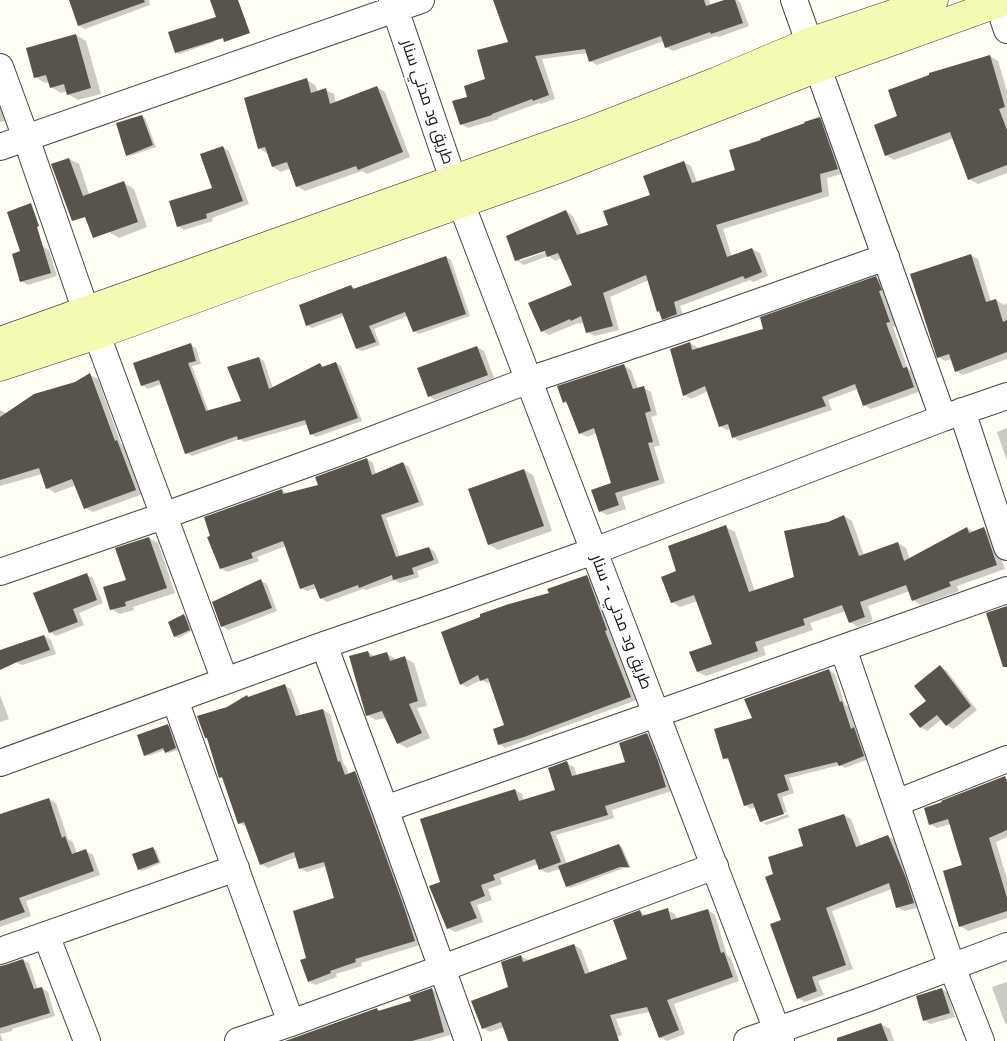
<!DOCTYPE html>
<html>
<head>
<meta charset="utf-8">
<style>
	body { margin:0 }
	canvas { display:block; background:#fefef4 }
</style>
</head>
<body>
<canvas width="1007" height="1041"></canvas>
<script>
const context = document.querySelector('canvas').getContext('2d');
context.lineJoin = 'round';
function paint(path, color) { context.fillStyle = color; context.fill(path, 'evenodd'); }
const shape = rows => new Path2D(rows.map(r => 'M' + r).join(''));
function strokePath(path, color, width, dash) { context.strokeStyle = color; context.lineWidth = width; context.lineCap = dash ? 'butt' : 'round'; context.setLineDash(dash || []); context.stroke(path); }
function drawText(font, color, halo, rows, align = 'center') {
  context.font = font + ' "Libre Baskerville",Cairo,serif'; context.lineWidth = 5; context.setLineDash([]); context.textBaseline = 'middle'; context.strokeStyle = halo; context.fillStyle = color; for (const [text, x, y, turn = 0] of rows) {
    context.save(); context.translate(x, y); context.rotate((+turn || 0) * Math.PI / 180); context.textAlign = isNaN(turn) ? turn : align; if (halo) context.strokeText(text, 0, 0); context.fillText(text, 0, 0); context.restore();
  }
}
const shadow = shape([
	[71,0,149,0,150,5,85,29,79,26],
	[494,0,709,0,711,6,727,0,737,0,740,2,749,26,719,37,716,36,673,51,666,47,664,41,597,65,590,61,587,53,542,59,555,99,541,104,539,103,498,118,499,119,468,128,461,124,469,98,486,80,510,43],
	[208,24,214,42,179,54,176,52],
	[76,35,86,41,101,94,78,100,68,94,67,91,61,93,51,87,50,82,45,83,35,77],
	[990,56,998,61,1007,91,1007,173,978,184,969,179,954,138,894,160,886,155,899,117],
	[307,80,315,85,318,92,325,90,334,94,336,103,377,87,385,92,410,157,367,174,362,171,305,191,297,186,291,168,281,172,273,167,268,154,259,148],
	[0,103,5,121,0,122],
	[142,117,145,118,156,147,130,156,127,155],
	[820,119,827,123,845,173,827,178,829,196,723,229,732,257,752,249,760,253,768,276,753,282,750,280,680,306,684,318,670,323,663,319,661,312,658,311,649,280,610,297,619,330,595,336,587,332,584,322,579,324,578,323,549,335,542,331,573,285,561,258,556,261,548,256,524,265,516,260,566,211,573,216,582,235,609,225,651,195,684,162,691,166,697,182,737,171],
	[550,248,551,250,520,261,520,258],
	[223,147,229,151,249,204,212,218,213,221,184,230,178,226,214,189],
	[69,159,79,164,93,206,68,205],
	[124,183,134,189,147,227,119,238,109,232],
	[42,246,49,250,57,276,28,285,21,281],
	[971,255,978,259,991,302,996,300,1004,305,1007,303,1007,359,963,375,956,371,952,359,945,361,938,357],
	[446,257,451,260,470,316,419,334,414,331,408,316,374,329,380,345,362,351,357,349,344,316,312,328,307,325,351,286,356,289],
	[876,278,883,282,896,326,893,327,908,369,914,372,921,391,871,409,864,405,858,389,828,400,832,410,739,441,733,437,730,429,727,430,720,426,708,391,691,399,684,395,690,343,697,347,698,349,765,330],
	[191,345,196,348,201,364,192,366,209,412,242,402,259,358,264,361,273,388,320,365,325,367,336,363,341,366,362,421,316,437,311,434,308,424,244,442,240,439,192,456,186,453,161,384,148,389,142,385],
	[477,347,484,351,494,378,435,400,429,396],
	[623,365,631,370,638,389,644,388,651,392,657,415,651,417,660,445,654,447,665,483,622,497,626,509,607,515,600,511,613,484,597,433,587,437,580,433,569,405,564,402],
	[90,375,98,379,121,444,125,446,143,494,93,512,85,508,76,485,55,493,47,488,42,474,0,486,0,410,7,414,75,384],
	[1007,428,1007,461,997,432],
	[367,459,373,463,376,474,403,463,409,467,424,505,386,518,400,557,429,548,435,552,439,563,417,571,419,577,400,583,395,580,366,590,363,589,327,602,321,598,317,588,307,591,301,588,286,546,257,557,259,561,227,572,221,568,282,490,288,494,319,486],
	[524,470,533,475,552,531,498,550,489,545,469,489],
	[844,516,852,521,864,555,898,543,906,548,910,560,967,528,974,532,984,529,992,534,1005,569,957,586,959,591,921,605,913,600,910,591,868,606,873,621,858,627,850,622,846,611,810,623,813,630,763,647,766,655,706,676,698,672,713,644,698,601,680,607,672,602,678,572,726,527,735,532,755,592,796,578,828,523],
	[149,538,158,543,175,593,133,607,134,610,120,614,111,609],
	[87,575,93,578,103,603,79,613,84,625,56,636,50,632],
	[587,577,593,580,613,634,611,634,637,700,505,748,499,744,505,726,491,682,487,683,481,680,467,687,461,684,551,594],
	[261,581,267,584,277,611,228,630,222,626],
	[184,616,187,617,192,631,178,638,175,636],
	[44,636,51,640,56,654,22,665,15,662],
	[368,652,376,657,387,654,396,659,405,658,414,663,427,706,417,708,430,738,407,748,398,743,386,718,376,720,367,715],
	[940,667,946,670,977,710,953,729,947,725,942,719,927,731,921,727,928,701],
	[829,670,835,674,845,705,848,706,856,730,860,732,869,759,845,768,840,765,789,778,794,793,782,797,787,812,763,820,763,823,788,814,789,817,767,825,761,822,756,807,751,809,745,805,731,762,724,758,753,719],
	[285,686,291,689,301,716,323,710,330,714,344,765,346,766,349,775,355,773,361,776,420,945,361,963,362,966,336,974,337,977,315,985,309,981,308,958,336,899,326,866,307,872,300,868,297,857,268,868,261,864,247,827,239,823,224,779,220,777,209,739,206,738,227,708,249,698],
	[0,695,9,719,0,722],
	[168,726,170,727,179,750,168,753,165,750,148,756,145,755],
	[647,734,654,738,672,791,612,810,614,818,556,835,567,864,619,845,622,847,631,868,624,868,570,888,567,886,560,869,547,873,540,869,538,864,500,878,502,884,488,889,492,900,477,905,483,922,455,932,448,928,442,882,515,790,522,794,524,801,557,791,567,763,574,767,577,776,626,762],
	[1005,777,1007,779,1007,837,996,842,1007,879,1007,918,968,931,960,926,964,866,951,824,937,828,930,824],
	[49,799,56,803,68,839,73,842,77,854,86,851,93,855,100,875,26,901,31,916,0,927,0,815],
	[844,815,851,819,861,846,888,836,895,840,921,907,904,911,897,907,892,889,832,911,853,969,818,981,824,995,805,1002,798,998,782,921,775,875,805,847],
	[153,848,156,850,161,863,142,871,139,869],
	[667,910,675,914,677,920,708,910,715,915,727,955,731,958,739,981,674,1004,685,1034,667,1041,660,1037,649,1012,616,1019,622,1035,607,1041,509,1041,504,1027,490,1032,483,1028,509,987,521,956,528,960,574,945,581,949,590,974,628,960,640,912,647,916],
	[23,960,29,963,38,990,42,988,48,992,55,1016,12,1029,12,1031,0,1034,3,1041,0,1041,0,967],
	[1007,982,1007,1024,1005,1023,992,987],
	[432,989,438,993,450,1035,430,1041,288,1041,377,1009,380,1011,412,1002],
	[942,989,948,993,955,1017,930,1024,924,1020],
	[881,1024,890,1029,894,1041,851,1041]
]);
const building = shape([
	[69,0,144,0,145,2,78,26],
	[210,0,238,0,250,33,224,42,223,38,175,53,168,32,216,17],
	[493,0,704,0,706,6,724,0,735,0,743,23,711,34,710,32,665,48,661,36,589,62,585,49,535,56,549,95,533,101,532,99,492,114,492,115,460,125,452,101,467,97,464,86,485,79,477,50,508,42],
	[76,34,91,88,67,95,64,84,50,88,46,75,34,78,26,48],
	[990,55,1005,107,999,109,1007,130,1007,165,968,180,950,132,885,156,874,125,897,116,888,90,929,75,929,73],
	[307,78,311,93,326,88,330,104,377,86,403,152,358,170,356,166,296,187,287,162,272,167,265,147,258,149,244,98],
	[142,115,153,145,126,156,116,123],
	[820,117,838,169,820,174,822,192,716,225,727,257,752,248,762,272,745,279,743,276,674,302,677,314,662,320,659,311,657,312,646,275,603,293,613,326,586,333,581,316,571,321,570,319,541,332,528,303,572,285,558,253,547,257,545,251,515,261,506,236,566,210,577,235,608,225,603,211,650,195,643,176,684,161,692,183,735,170,729,150,761,140,760,139,805,123,804,122],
	[223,146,243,201,206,214,207,218,177,227,169,201,212,188,200,154],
	[69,158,83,196,124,181,138,222,93,238,85,217,72,221,51,164],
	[31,203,39,226,37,227,51,273,20,282,12,254,20,251,7,212],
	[971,254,986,302,996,299,1003,322,1007,320,1007,352,955,372,949,354,937,358,910,274],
	[446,256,466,314,413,332,405,312,369,326,376,342,356,349,342,313,306,326,299,305,351,285,353,289],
	[876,276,882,290,879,291,890,322,886,323,903,368,907,367,914,387,863,406,855,384,822,397,826,406,732,438,728,424,719,427,705,386,683,396,670,349,690,342,692,350,763,329,760,317],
	[191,343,196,361,188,363,206,411,241,401,227,367,259,357,269,389,320,363,322,367,336,362,358,418,310,435,305,420,238,440,237,436,185,454,159,380,141,386,133,363],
	[477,346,488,375,428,397,417,368],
	[624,364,633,389,644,386,651,411,645,413,653,442,648,443,659,480,615,493,619,505,599,512,591,490,611,483,594,428,579,434,566,401,563,403,557,386],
	[90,373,115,441,117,440,136,490,84,509,72,479,46,489,39,468,0,480,0,417,34,394,75,382],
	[367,458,372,475,403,462,419,502,381,515,396,557,429,547,434,560,412,568,414,574,393,580,392,575,359,588,358,585,320,599,314,584,300,589,283,541,251,553,253,558,220,569,207,537,210,536,204,517,282,489,283,494,318,485,315,477],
	[524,469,544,526,488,545,468,489],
	[844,515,859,556,898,542,904,561,967,527,969,533,984,527,997,565,949,582,951,586,912,601,906,585,860,602,865,617,849,623,842,605,803,619,805,625,755,642,758,651,697,672,689,652,712,644,694,595,671,603,661,577,676,571,668,546,726,525,749,592,794,577,784,531,828,522],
	[149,537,167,588,125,602,126,606,110,610,103,587,126,580,115,548],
	[87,573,97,600,73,609,78,622,49,633,33,593],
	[587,575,607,630,605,631,631,697,524,737,498,745,493,729,504,725,488,678,480,681,478,675,460,685,441,632,480,617,480,614,509,604,549,593,547,589],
	[261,579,272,608,221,627,212,602],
	[1007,606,1007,667,1003,667,986,613],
	[184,614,190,630,174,637,168,622],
	[44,635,50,650,17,662,0,670,0,650],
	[368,651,370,657,387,652,390,661,405,656,418,701,409,704,422,733,397,744,382,711,366,716,349,656],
	[940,665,971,706,946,726,937,715,920,728,909,714,926,701,914,686],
	[829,669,840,702,842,701,851,729,854,727,864,756,839,766,837,762,784,775,789,790,777,794,784,814,760,822,753,803,744,806,728,758,723,759,714,729,752,718,744,699],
	[285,684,296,716,323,709,338,762,340,761,345,775,355,771,405,910,415,941,355,959,356,962,330,971,331,973,308,982,300,960,306,958,293,911,334,898,324,862,299,869,294,852,260,865,244,822,238,824,222,777,219,778,207,738,205,738,197,716,227,707,247,695,248,697],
	[168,724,176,748,165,753,163,748,144,756,137,735],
	[647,733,658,761,666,787,605,806,608,815,550,832,561,862,539,870,535,859,493,875,495,880,481,885,485,896,470,902,477,918,447,929,429,886,440,882,420,819,515,789,519,801,555,790,548,768,567,761,572,776,625,762,619,743],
	[1005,776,1007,782,1007,830,989,838,1007,898,1007,911,959,927,943,871,962,865,948,819,929,825,924,808,942,802,941,801],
	[49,798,62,838,65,836,72,854,86,849,94,871,19,898,25,912,0,921,0,814],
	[844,814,856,847,888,835,906,878,914,903,896,908,889,883,826,908,846,965,812,977,817,991,797,999,770,924,781,920,765,877,773,874,768,857,803,846,798,829],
	[619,844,629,867,620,867,566,887,558,866],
	[153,847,159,862,138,870,132,854],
	[668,908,671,920,708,909,721,953,724,952,733,977,667,1000,679,1030,659,1038,647,1007,610,1015,619,1041,508,1041,501,1022,482,1029,471,1001,508,987,501,962,521,955,523,962,574,944,585,974,627,959,613,920,640,910,642,916],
	[23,959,34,989,42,987,50,1013,0,1028,0,966,5,965],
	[432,988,444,1032,412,1041,285,1041,377,1008,378,1011,411,1001,409,996],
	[942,988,950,1013,923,1021,916,996],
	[881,1023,888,1041,837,1041,837,1038]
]);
const street = shape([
	[392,0,461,203,781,1041],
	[794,0,809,42],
	[997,0,1007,30],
	[0,67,26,138,86,311],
	[818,68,943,418],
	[0,147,421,0],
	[97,335,225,681],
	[962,411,1007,547],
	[0,572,163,516,340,452,529,380,699,323,886,257],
	[324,645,385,809,468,1041],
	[843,648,952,967,981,1041],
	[175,700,291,1023],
	[0,763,324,645,455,600,594,551,943,418,1007,396],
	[896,803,1007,759],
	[385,809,656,714,1007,590],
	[46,935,87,1041],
	[0,951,236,868],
	[238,1041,291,1023,443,968,715,866],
	[747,1041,866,999,1007,946]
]);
const secondary = shape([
	[0,341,589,131,717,81,809,42,934,0],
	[0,367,97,335,285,266,379,233,561,168,818,68,1007,0]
]);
const streetNames = [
	["طريق ود مدني سنار",427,102,71],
	["طريق ود مدني - سنار",621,622,69]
];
paint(shadow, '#0003');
paint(building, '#58534d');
strokePath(street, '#434343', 28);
strokePath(secondary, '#323232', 29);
strokePath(street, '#fff', 26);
strokePath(secondary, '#f5fab3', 28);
drawText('16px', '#101010', '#fff', streetNames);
</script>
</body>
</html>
